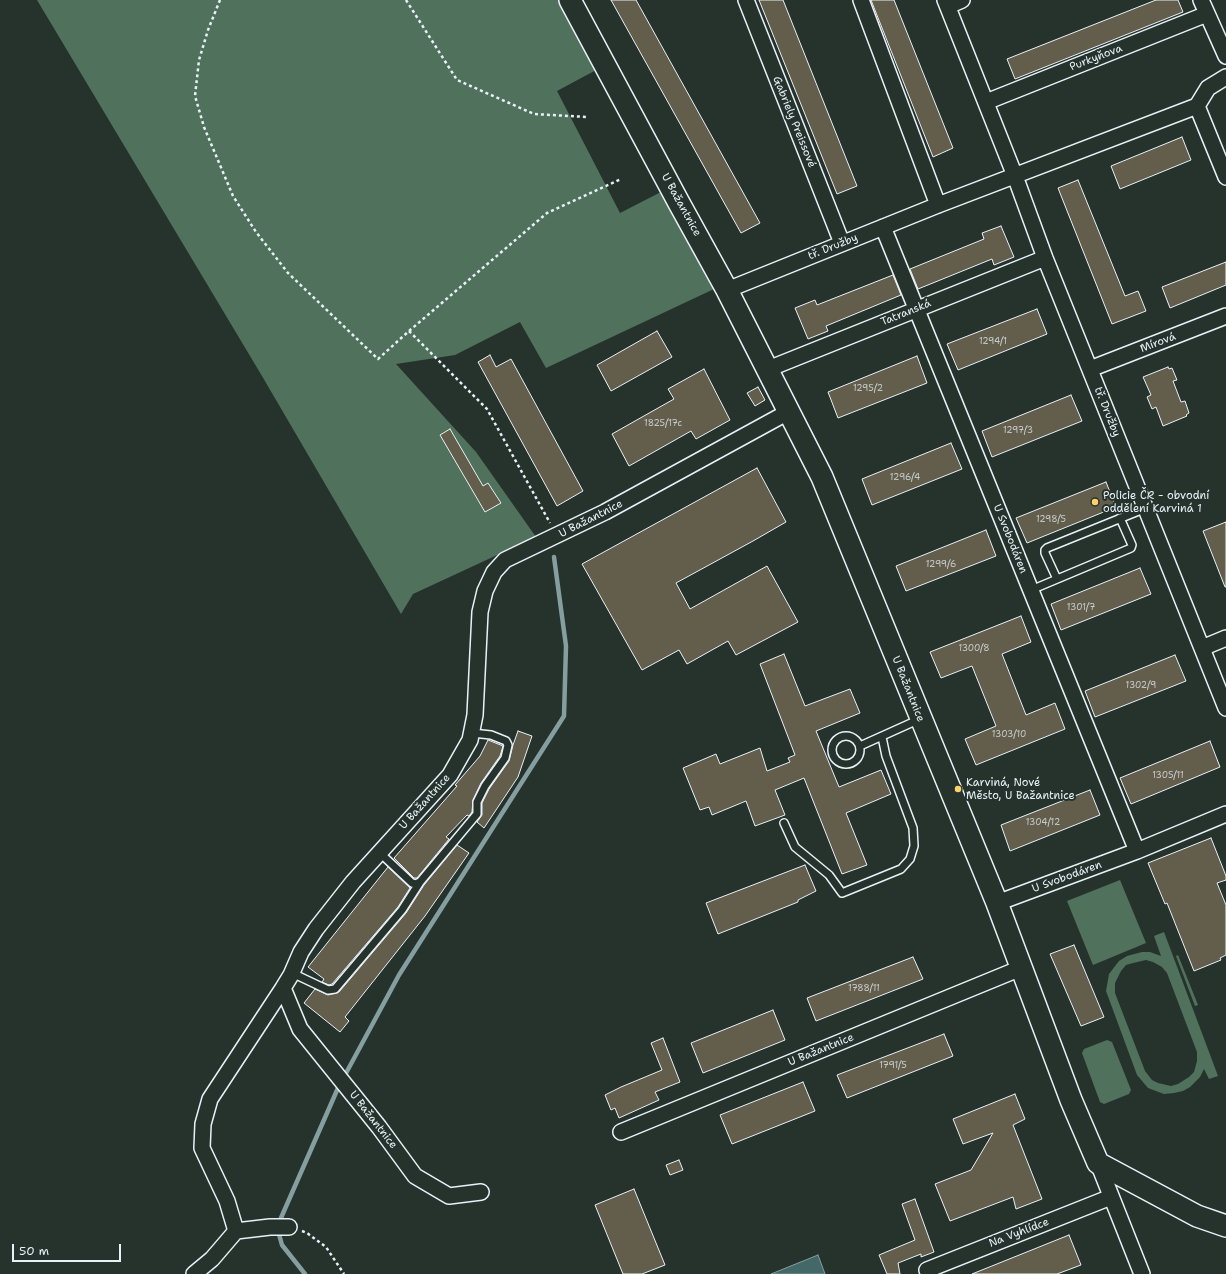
<!DOCTYPE html>
<html>
<head>
<meta charset="utf-8">
<style>
	body { margin:0 }
	#map { position:relative; width:1226px; height:1274px; overflow:hidden; background:#26332d; font-family:"Shantell Sans",sans-serif }
	canvas { display:block }
	.scale { position:absolute; left:12px; top:1244px; width:109px; height:18px; box-sizing:border-box; border:2px solid #e8f1f8; border-top:0; padding-left:5px; font-size:12px; line-height:14px; white-space:nowrap; color:#e8f1f8; -webkit-text-stroke:3px #26332d; paint-order:stroke }
</style>
</head>
<body>
<div id="map">
<canvas width="1226" height="1274"></canvas>
<div class="scale">50 m</div>
</div>
<script>
const context = document.querySelector('canvas').getContext('2d');
context.lineJoin = 'round';
function paint(path, color) { context.fillStyle = color; context.fill(path, 'evenodd'); }
const shape = rows => new Path2D(rows.map(r => 'M' + r).join(''));
function strokePath(path, color, width, dash) { context.strokeStyle = color; context.lineWidth = width; context.lineCap = dash ? 'butt' : 'round'; context.setLineDash(dash || []); context.stroke(path); }
function drawText(font, color, halo, rows, align = 'center') {
  context.font = font + ' "Shantell Sans",sans-serif'; context.lineWidth = 4; context.setLineDash([]); context.textBaseline = 'middle'; context.strokeStyle = halo; context.fillStyle = color; for (const [text, x, y, turn = 0] of rows) {
    context.save(); context.translate(x, y); context.rotate((+turn || 0) * Math.PI / 180); context.textAlign = isNaN(turn) ? turn : align; if (halo) context.strokeText(text, 0, 0); context.fillText(text, 0, 0); context.restore();
  }
}
const green = shape([
	[37,0,559,0,598,69,557,91,620,213,661,192,714,289,546,368,520,322,455,355,396,364,476,452,536,537,413,594,401,614,262,376],
	[1120,880,1146,943,1093,965,1067,901],
	[1164,932,1218,1076,1209,1079,1204,1069,1200,1077,1190,1087,1183,1091,1174,1093,1164,1094,1148,1088,1137,1075,1106,991,1109,974,1119,961,1127,956,1142,952,1150,952,1161,956,1154,936],
	[1146,960,1153,962,1162,967,1167,973,1197,1052,1197,1061,1194,1072,1189,1077,1178,1084,1171,1086,1158,1083,1152,1080,1145,1071,1115,993,1115,983,1121,971,1126,965,1133,963],
	[1178,955,1198,1005,1195,1006,1176,956],
	[1107,1040,1112,1042,1131,1090,1129,1094,1104,1104,1100,1102,1082,1053,1084,1049]
]);
const water = shape([
	[818,1255,825,1274,771,1274,818,1255]
]);
const stream = shape([
	[305,1274,282,1245,277,1227,338,1088,399,975,564,716,566,646,554,557]
]);
const building = shape([
	[611,0,636,0,760,223,741,233,611,0],
	[759,0,783,0,857,186,837,194,759,0],
	[871,0,894,0,953,148,933,157,871,0],
	[1156,0,1178,0,1183,12,1015,79,1007,59,1156,0],
	[1182,137,1191,160,1120,189,1111,166,1182,137],
	[1078,180,1125,296,1138,291,1146,311,1112,324,1058,188,1078,180],
	[1001,226,1014,257,994,265,992,259,918,289,910,269,984,239,982,233,1001,226],
	[1226,262,1226,285,1170,308,1162,287,1226,262],
	[893,275,901,295,826,326,828,331,808,339,795,308,815,300,817,305,893,275],
	[1037,309,1047,334,958,370,947,344,1037,309],
	[657,331,672,357,611,391,597,365,657,331],
	[490,355,496,367,511,359,583,491,557,506,478,362,490,355],
	[917,356,927,383,838,418,828,392,917,356],
	[1168,367,1169,369,1172,368,1177,380,1173,381,1181,402,1185,401,1189,413,1186,415,1187,416,1163,426,1156,407,1152,409,1147,397,1151,395,1143,377,1168,367],
	[704,369,730,420,696,439,691,431,629,466,612,434,674,399,668,389,704,369],
	[758,387,765,400,755,406,747,393,758,387],
	[1071,395,1082,421,992,457,982,431,1071,395],
	[450,429,483,486,488,483,501,503,485,512,440,435,450,429],
	[951,443,962,469,872,505,862,479,951,443],
	[757,468,786,522,753,541,676,583,690,609,767,566,798,622,736,655,728,641,687,664,679,650,642,670,582,564,757,468],
	[1106,482,1116,507,1027,543,1016,518,1106,482],
	[1226,522,1226,587,1225,587,1203,531,1226,522],
	[986,530,996,556,906,591,896,566,986,530],
	[1140,568,1151,594,1061,630,1051,604,1140,568],
	[1021,616,1031,642,1002,654,1026,715,1055,703,1065,729,976,765,965,739,996,726,972,666,941,678,930,652,1021,616],
	[784,654,805,706,850,689,860,713,816,731,839,787,881,770,891,794,846,813,867,865,842,874,804,778,775,790,785,815,755,826,746,801,712,815,709,807,700,810,683,768,716,754,720,764,760,748,767,771,790,762,788,758,795,755,760,664,784,654],
	[1175,655,1186,681,1095,717,1085,691,1175,655],
	[518,731,532,736,518,777,484,828,477,822,482,815,482,803,489,789,509,761,513,745,518,731],
	[488,740,503,746,500,756,481,783,473,800,472,812,469,816,467,815,446,837,449,839,417,878,414,878,394,858,457,786,455,785,480,756,488,740],
	[1210,741,1220,767,1131,804,1120,778,1210,741],
	[1090,790,1100,815,1010,851,1001,825,1090,790],
	[1211,838,1226,876,1226,880,1217,883,1226,905,1226,955,1220,958,1221,960,1194,971,1167,903,1165,904,1148,863,1211,838],
	[457,845,469,853,425,916,345,1017,349,1021,340,1032,304,1003,315,989,328,995,339,992,406,913,424,885,457,845],
	[805,865,816,891,798,900,798,902,718,934,706,903,805,865],
	[388,867,410,888,398,907,332,984,329,985,322,982,324,979,308,967,388,867],
	[1074,945,1104,1017,1081,1026,1050,954,1074,945],
	[913,957,923,979,816,1021,807,998,913,957],
	[773,1010,785,1040,703,1073,691,1043,773,1010],
	[944,1034,953,1056,847,1098,837,1075,944,1034],
	[663,1038,680,1082,655,1092,659,1100,619,1118,615,1108,611,1110,605,1095,621,1087,662,1070,651,1043,663,1038],
	[803,1082,815,1111,732,1144,720,1115,803,1082],
	[1015,1094,1025,1119,1013,1125,1042,1199,1016,1209,1013,1197,950,1221,935,1184,971,1170,993,1133,963,1144,953,1119,1015,1094],
	[679,1160,683,1170,670,1175,666,1165,679,1160],
	[634,1189,665,1265,642,1274,623,1274,595,1205,634,1189],
	[915,1199,934,1252,921,1257,921,1254,898,1263,900,1274,887,1274,879,1255,915,1240,902,1204,915,1199],
	[1069,1235,1081,1265,1057,1274,972,1274,1069,1235]
]);
const path = shape([
	[220,0,208,30,199,60,195,96,204,127,233,196,256,232,288,273,378,359,409,331,547,213,621,179],
	[406,0,457,80,534,114,588,117],
	[409,331,487,409,550,523],
	[302,1231,307,1233,326,1247,344,1274]
]);
const lane = shape([
	[1057,579,1045,553,1045,550,1047,548,1146,508],
	[1031,590,1131,548,1132,545,1120,518],
	'832 750a14 14 0 1 1 28 0a14 14 0 1 1-28 0Z',
	[860,746,920,719],
	[784,823,795,847,829,875,842,893,901,869,910,859,914,846,913,828,886,756,882,737],
	[380,853,412,883,416,884,420,882],
	[292,973,328,990,335,989,402,910,420,882,477,814,477,802,485,786,505,758,508,745,506,741,491,735,472,733]
]);
const street = shape([
	[746,0,842,243],
	[861,0,938,205],
	[945,0,1015,176,1045,258,1226,708],
	[1201,0,1226,56],
	[948,6,962,0],
	[986,102,1207,14],
	[1197,106,1226,177],
	[1197,106,1208,88,1226,77],
	[883,227,1137,851],
	[727,290,938,205,1197,106],
	[768,369,1045,258],
	[1090,369,1226,316],
	[1202,648,1226,638],
	[997,903,1137,851,1226,814],
	[621,1132,1021,968],
	[1098,1163,1142,1274],
	[481,1192,449,1196,415,1176,379,1127,300,1029,283,988,291,975,301,952,316,929,353,882,450,775,470,740,475,715,480,612,485,591,494,572,505,560,605,512,790,411],
	[236,1231,270,1227,289,1227],
	[927,1270,1111,1197],
	[194,1274,212,1259,236,1231,227,1201,202,1148,203,1124,210,1099,283,988]
]);
const secondary = shape([
	[570,0,679,203,727,290,822,477,997,903,1071,1100,1098,1163,1197,1216,1226,1226]
]);
const markers = [
	[1095,502,4,"#ffd166"],
	[958,789,4,"#ffd166"]
];
const numberNames = [
	["1294/1",993,342],
	["1295/2",868,389],
	["1825/17c",663,424],
	["1297/3",1018,431],
	["1296/4",905,478],
	["1298/5",1051,520],
	["1299/6",941,565],
	["1301/7",1081,608],
	["1300/8",974,649],
	["1302/9",1141,686],
	["1303/10",1009,735],
	["1305/11",1168,776],
	["1304/12",1043,823],
	["1788/11",864,989],
	["1791/5",893,1066]
];
const streetNames = [
	["Purkyňova",1096,58,-21],
	["Gabriely Preissové",794,122,68],
	["U Bažantnice",681,205,61],
	["tř. Družby",833,247,-22],
	["Tatranská",906,313,-22],
	["Mírová",1158,343,-21],
	["tř. Družby",1107,412,68],
	["U Bažantnice",591,519,-27],
	["U Svobodáren",1010,539,68],
	["U Bažantnice",908,689,68],
	["U Bažantnice",425,802,-48],
	["U Svobodáren",1067,877,-20],
	["U Bažantnice",821,1050,-22],
	["U Bažantnice",373,1120,52],
	["Na Vyhlídce",1019,1233,-21]
];
const poiNames = [
	["Policie ČR - obvodní",1103,496],
	["oddělení Karviná 1",1103,509],
	["Karviná, Nové",966,783],
	["Město, U Bažantnice",966,796]
];
paint(green, '#50725c');
paint(water, '#436867');
strokePath(water, '#859fa1', 1);
strokePath(stream, '#859fa1', 4.5);
paint(building, '#635e4c');
strokePath(building, '#e8f1f8', 1);
strokePath(lane, '#e8f1f8', 10);
strokePath(street, '#e8f1f8', 18);
strokePath(secondary, '#e8f1f8', 24);
strokePath(path, '#e8f1f8', 2.5, [3, 3]);
strokePath(lane, '#26332d', 7);
strokePath(street, '#26332d', 15);
strokePath(secondary, '#26332d', 21);
for (const [x, y, r, color] of markers) { const dot = new Path2D(); dot.arc(x, y, r, 0, 2 * Math.PI); context.fillStyle = color; context.fill(dot); strokePath(dot, '#26332d', 1.5); }
drawText('9px', '#c7cccd', null, numberNames);
drawText('11px', '#e8f1f8', '#26332d', streetNames);
drawText('11px', '#e8f1f8', '#26332d', poiNames, 'left');
</script>
</body>
</html>
